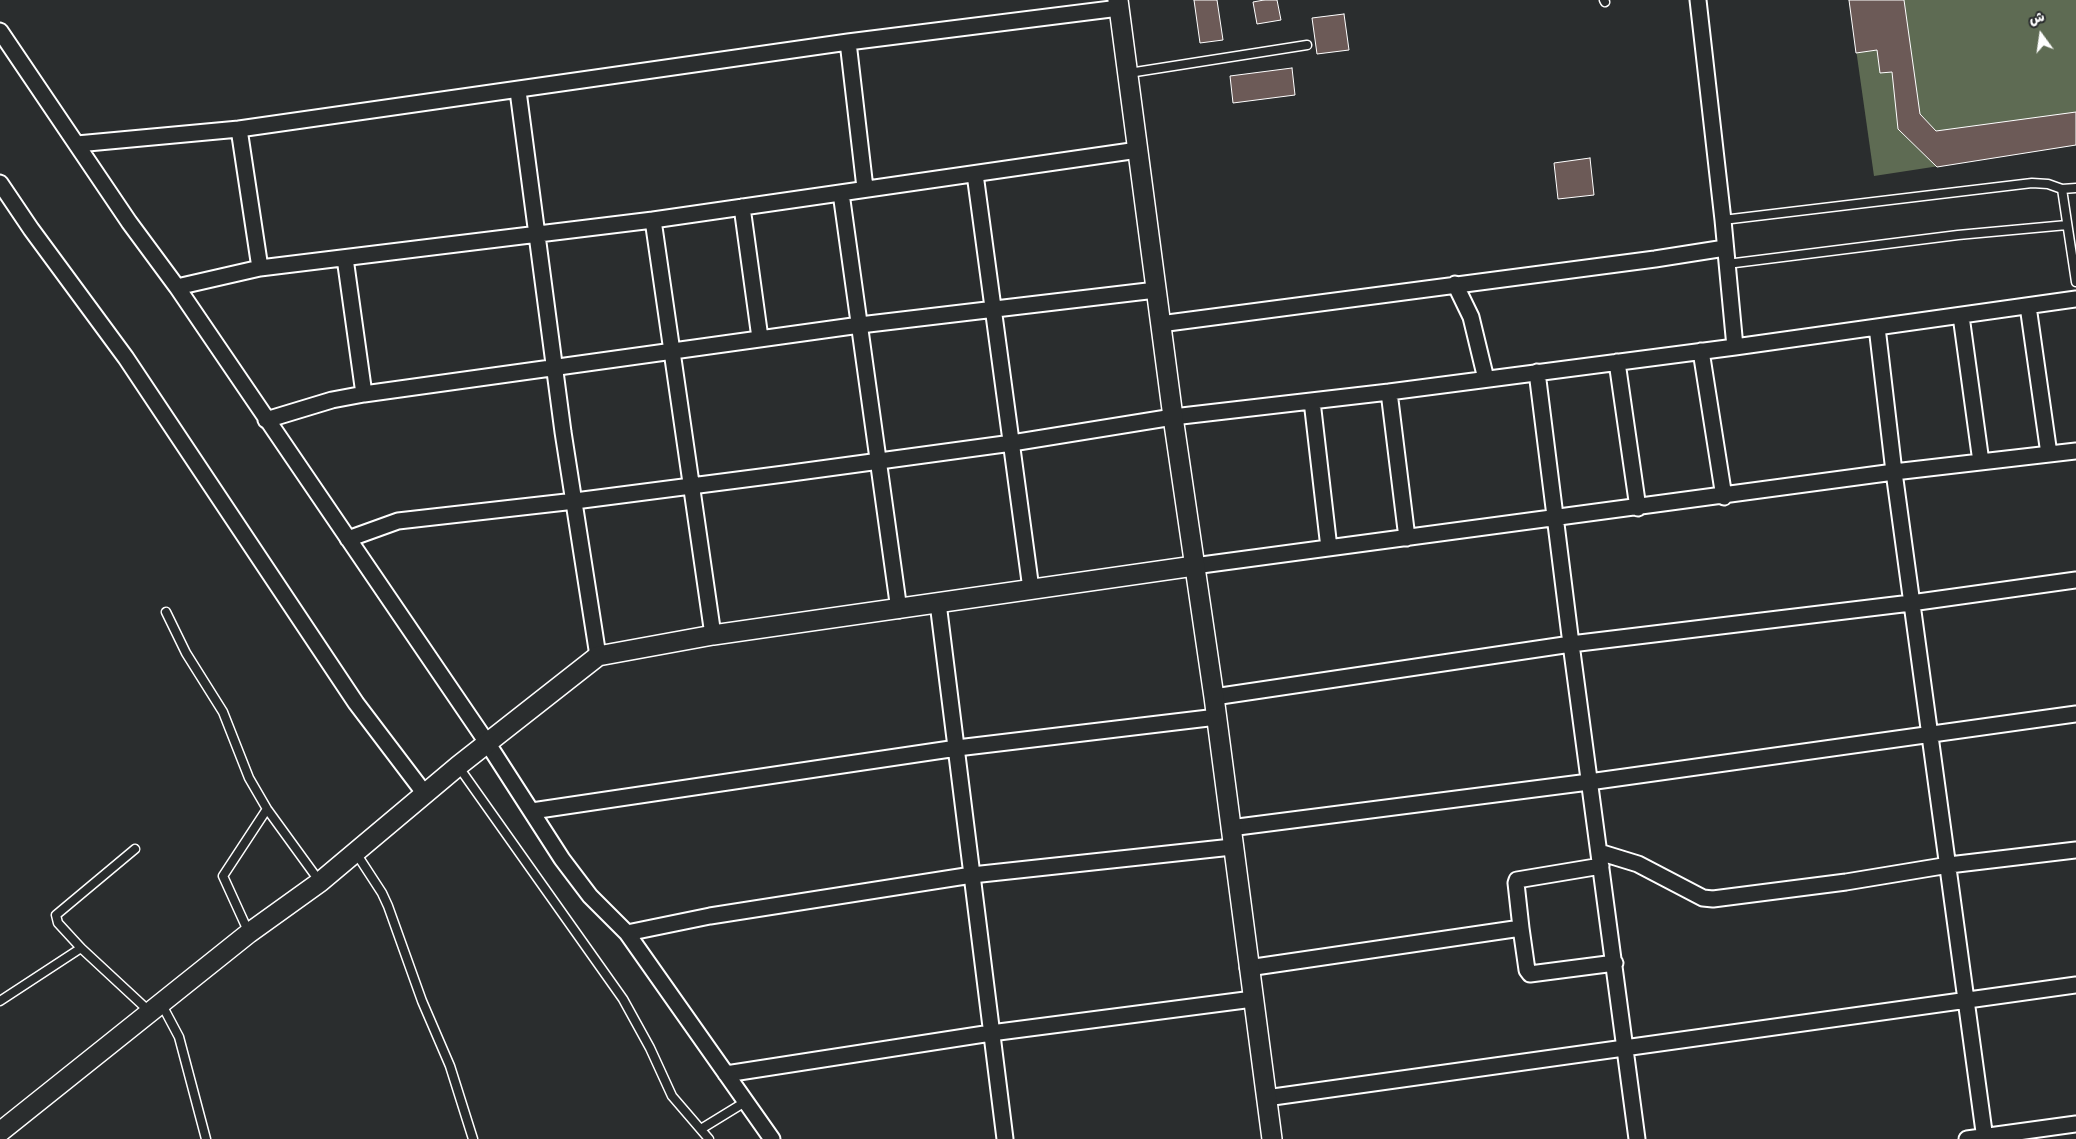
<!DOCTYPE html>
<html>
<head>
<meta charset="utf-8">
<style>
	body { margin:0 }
	#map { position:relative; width:2076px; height:1139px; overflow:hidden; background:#2a2d2e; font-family:"Gochi Hand","Playpen Sans Arabic",sans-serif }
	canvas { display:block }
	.north { position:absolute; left:2016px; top:10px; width:50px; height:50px; -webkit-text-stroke:4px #2a2d2e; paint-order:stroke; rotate:346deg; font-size:14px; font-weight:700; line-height:20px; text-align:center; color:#fff }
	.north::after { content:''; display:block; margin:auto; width:18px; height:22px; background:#fff; clip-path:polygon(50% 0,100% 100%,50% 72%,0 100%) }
</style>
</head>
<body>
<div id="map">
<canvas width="2076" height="1139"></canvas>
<div class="north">ش</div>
</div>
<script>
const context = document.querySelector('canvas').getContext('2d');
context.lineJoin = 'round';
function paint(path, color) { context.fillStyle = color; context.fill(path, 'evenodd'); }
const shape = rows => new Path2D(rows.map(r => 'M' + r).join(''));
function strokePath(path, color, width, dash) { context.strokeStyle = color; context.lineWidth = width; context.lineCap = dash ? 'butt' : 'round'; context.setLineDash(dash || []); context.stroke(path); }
const green = shape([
	[1849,0,2076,0,2076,145,1874,176]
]);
const building = shape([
	[1194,0,1217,0,1223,40,1200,43,1194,0],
	[1264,0,1277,0,1281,20,1257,24,1253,2,1264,0],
	[1849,0,1904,0,1920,114,1936,131,2076,112,2076,145,1937,167,1898,129,1892,72,1880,73,1877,50,1856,53,1849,0],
	[1344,14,1349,50,1317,54,1312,18,1344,14],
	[1292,68,1295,95,1233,103,1230,76,1292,68],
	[1590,158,1594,195,1558,199,1554,163,1590,158]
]);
const service = shape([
	[1604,0,1605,2],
	[1129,73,1307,45],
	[2062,189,2076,282],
	[1723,220,2032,183,2048,184,2062,189,2076,188],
	[1727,264,1958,235,2067,225],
	[166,612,186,653,223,712,249,778,267,809,320,882],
	[458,766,623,999,650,1048,672,1096,709,1139],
	[135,849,56,915,58,923,81,948,150,1012],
	[356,853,382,893,388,906,422,1001,450,1066,473,1139],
	[249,933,223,876,267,809],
	[0,1001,81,948],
	[162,1005,179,1037,206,1139],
	[701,1129,745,1102]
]);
const minor = shape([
	[1698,0,1723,220,1735,347],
	[0,31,129,222,177,287,488,744,562,859,590,896,627,933,772,1139],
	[848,42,865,188],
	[518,91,563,432,598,656],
	[239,129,260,268],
	[77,144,239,129,848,42,1119,8],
	[975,174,1031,589],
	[0,183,31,229,126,358,356,703,425,794],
	[841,193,899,610],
	[742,207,760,338],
	[653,220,713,635],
	[345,258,364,394],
	[1455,284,1471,317,1486,379],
	[177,287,260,268,653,220,1138,150],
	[2028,306,2049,454],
	[1961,316,1981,462],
	[1160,324,1655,259,1725,248],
	[1877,327,1894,472,1985,1139],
	[1701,351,1724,497],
	[1617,362,1638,508],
	[1537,372,1571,644,1637,1139],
	[1389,392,1407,538],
	[1312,401,1329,548],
	[266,420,332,400,364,394,860,325,1156,290],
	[348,539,398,521,575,501,784,474,1012,443,1173,417,1389,392,1735,347,2076,299],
	[1194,566,1894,472,2076,451],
	[938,603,1005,1139],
	[1214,697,1571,644,1911,603,2076,580],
	[532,811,957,748,1217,717],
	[1230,828,1589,782,2076,714],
	[1599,852,1638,864,1703,898,1713,899,1846,882,1949,865,2076,850],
	[1601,866,1517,880,1516,883,1521,928,1527,970,1530,974,1615,963],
	[627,933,710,916,972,875,1232,847],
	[1248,968,1521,928],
	[726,1074,991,1033,1253,999],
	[1266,1098,2076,985],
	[1967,1139,2076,1124]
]);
const tertiary = shape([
	[1118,0,1173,417,1214,697,1272,1139],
	[0,1132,249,933,320,882,458,766,598,656,713,635,1194,566]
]);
paint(green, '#5e6b53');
paint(building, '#6c5a57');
strokePath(building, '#fff', 1);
strokePath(service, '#fff', 11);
strokePath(minor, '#fff', 19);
strokePath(tertiary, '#fff', 22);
strokePath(service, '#2a2d2e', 8);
strokePath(minor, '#2a2d2e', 15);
strokePath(tertiary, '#2a2d2e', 19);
</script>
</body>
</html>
